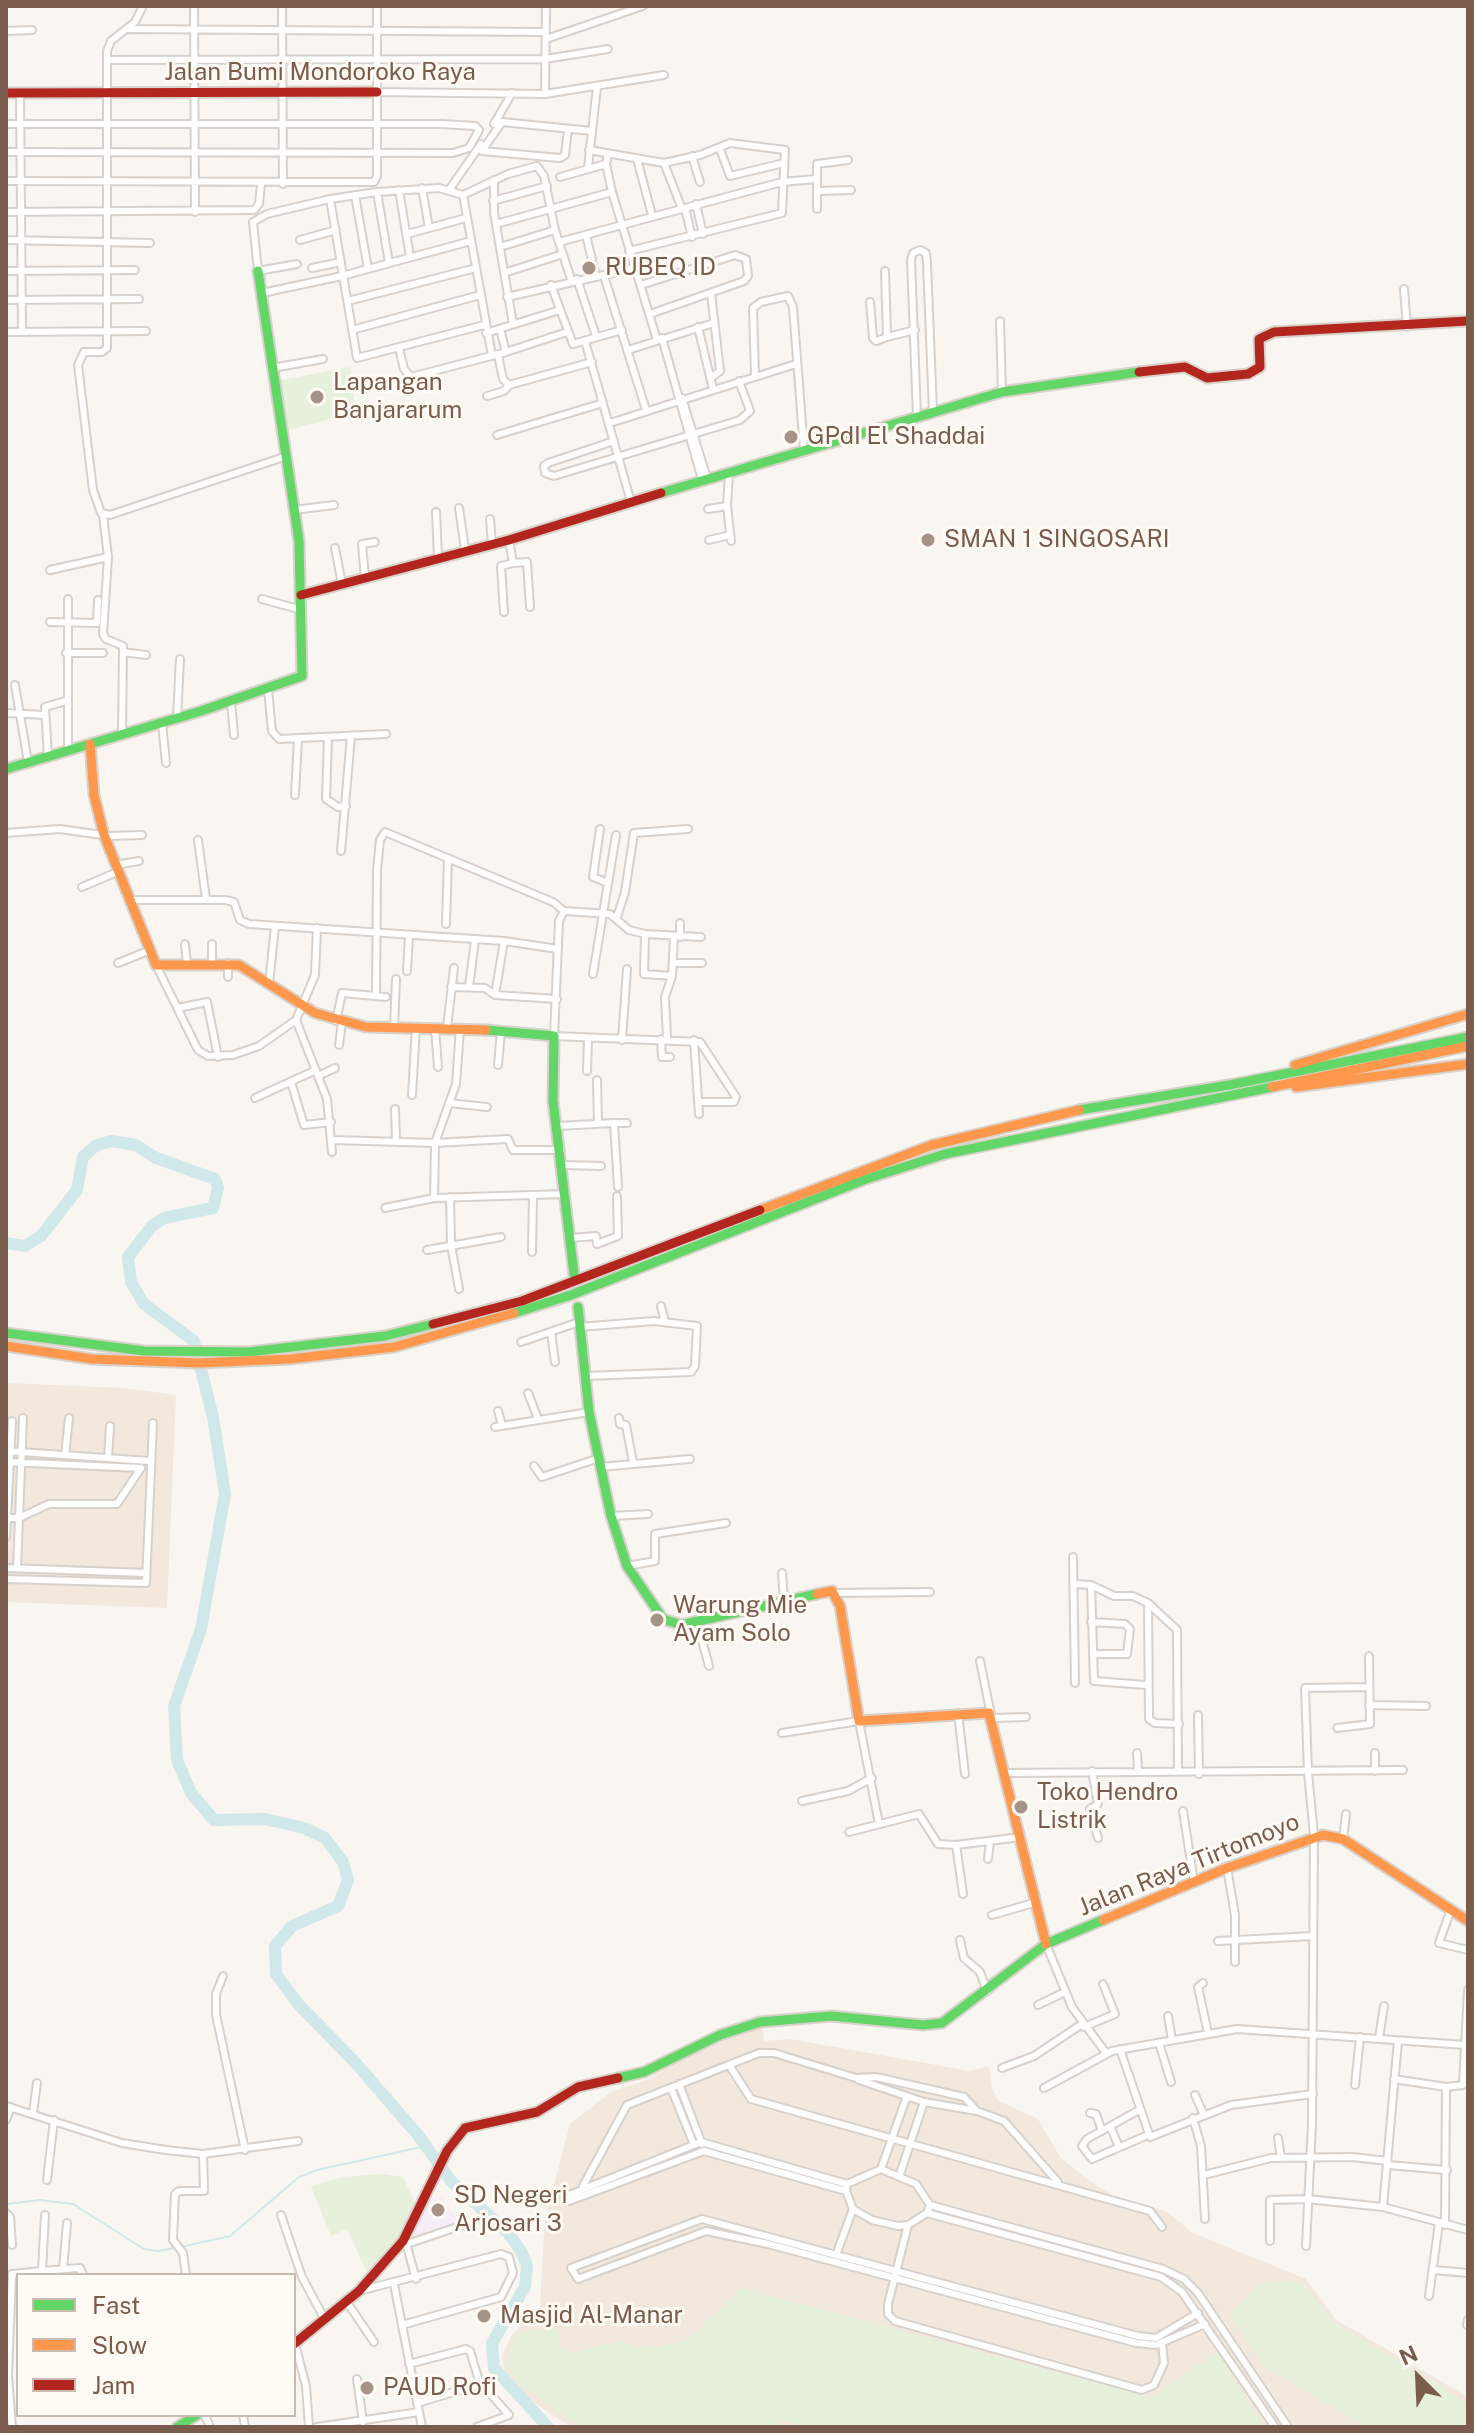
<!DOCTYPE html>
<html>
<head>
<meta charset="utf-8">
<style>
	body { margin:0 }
	#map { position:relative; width:1474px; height:2433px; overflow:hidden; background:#f9f5f0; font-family:"Public Sans",sans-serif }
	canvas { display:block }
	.frame { position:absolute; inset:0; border:8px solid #7a5c4d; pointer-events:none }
	.legend { position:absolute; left:16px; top:2273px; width:280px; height:144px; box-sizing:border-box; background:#fffaf3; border:2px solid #cabbb1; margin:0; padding:10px 14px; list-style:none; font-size:24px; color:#7a5c4d }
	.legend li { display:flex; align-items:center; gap:16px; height:40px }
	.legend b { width:40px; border:2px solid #cabbb1 }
	.north { position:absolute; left:1378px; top:2337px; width:80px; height:80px; -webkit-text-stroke:6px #fffaf3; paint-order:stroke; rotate:336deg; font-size:22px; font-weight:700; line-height:32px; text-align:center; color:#7a5c4d }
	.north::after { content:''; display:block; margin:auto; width:28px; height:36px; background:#7a5c4d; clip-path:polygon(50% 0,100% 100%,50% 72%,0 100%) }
</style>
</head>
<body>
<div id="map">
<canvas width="1474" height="2433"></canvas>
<div class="frame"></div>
<ul class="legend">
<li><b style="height:10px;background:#63d668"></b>Fast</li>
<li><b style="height:10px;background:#ff974d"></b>Slow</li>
<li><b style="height:10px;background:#b3261e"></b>Jam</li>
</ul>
<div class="north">N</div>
</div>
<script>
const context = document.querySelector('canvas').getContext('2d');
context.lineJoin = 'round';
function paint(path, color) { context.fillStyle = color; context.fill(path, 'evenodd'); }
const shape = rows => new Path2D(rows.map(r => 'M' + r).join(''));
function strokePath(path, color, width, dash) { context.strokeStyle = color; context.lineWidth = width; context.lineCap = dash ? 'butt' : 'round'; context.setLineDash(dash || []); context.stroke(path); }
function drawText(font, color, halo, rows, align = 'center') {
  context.font = font + ' "Public Sans",sans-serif'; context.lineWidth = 6; context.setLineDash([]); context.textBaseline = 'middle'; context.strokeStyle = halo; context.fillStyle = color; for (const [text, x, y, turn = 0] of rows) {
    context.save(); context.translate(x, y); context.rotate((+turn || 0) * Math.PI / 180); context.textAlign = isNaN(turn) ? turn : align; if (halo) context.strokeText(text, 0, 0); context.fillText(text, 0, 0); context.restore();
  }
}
const residential = shape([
	[6,1383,124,1388,176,1395,167,1608,6,1602],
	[762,2026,764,2041,790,2039,970,2071,989,2066,992,2089,999,2101,1038,2119,1060,2157,1088,2180,1115,2197,1166,2211,1193,2233,1306,2279,1335,2319,1468,2397,1468,2427,571,2427,536,2404,505,2376,502,2356,511,2336,540,2306,545,2219,570,2124,611,2092,649,2079,684,2057]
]);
const education = shape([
	[431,2197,441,2197,460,2222,416,2237,414,2231]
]);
const green = shape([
	[350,367,356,412,285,431,277,381],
	[383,2174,403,2177,416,2205,402,2234,368,2274,347,2229,331,2236,311,2186,342,2177],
	[1302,2281,1333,2322,1468,2404,1468,2427,1366,2427,1266,2368,1230,2314,1261,2283],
	[741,2288,1151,2397,1217,2352,1263,2425,809,2427,781,2419,780,2427,580,2427,517,2382,506,2363,515,2333,558,2327,559,2347,570,2353,620,2341,638,2347,660,2347,687,2340]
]);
const stream = shape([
	[6,2204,40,2200,73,2204,144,2249,158,2251,175,2248],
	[181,2247,230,2236,299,2177,317,2170,426,2146],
	[538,2427,543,2423]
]);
const river = shape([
	[6,1243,25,1246,41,1236,77,1190,83,1157,95,1146,111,1141,136,1145,156,1158,215,1179,218,1188,213,1208,164,1218,152,1226,128,1257,131,1282,144,1304,194,1341,213,1417,225,1494,201,1629,174,1706,177,1760,191,1793,214,1820,265,1819,304,1828,325,1838,343,1862,348,1880,338,1906,292,1926,275,1946,276,1974,299,2005,353,2060,418,2135,451,2181,508,2233,521,2251,527,2265,525,2287,492,2343,494,2368,548,2427]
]);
const street = shape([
	[143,6,135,22,111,41,107,51,107,348,102,352,84,352,78,365,93,490,101,513,110,515,287,456],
	[194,6,195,212],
	[282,6,283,184],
	[128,29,545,32],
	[6,31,32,30],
	[546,39,643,6],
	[107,60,545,59,608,49],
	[377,92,545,94,664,75],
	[20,93,22,332],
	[545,94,546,6],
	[6,124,442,124,475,126,479,130,469,148,453,153,6,152],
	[494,124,512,93],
	[568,129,565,155,560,158,482,151,502,122,592,131],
	[720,149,730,176,784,163],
	[589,150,664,163,700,155,730,143,785,150,782,213,629,251],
	[608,154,606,164,612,192,657,340],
	[692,156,700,182],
	[637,159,652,215],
	[664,163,682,209],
	[588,167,597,87],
	[560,177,606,164],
	[494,180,494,213,513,324],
	[6,181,374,182,377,176,377,6],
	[422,188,429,228],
	[399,190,410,257],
	[449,190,481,144],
	[817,191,851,190],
	[377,192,389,263],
	[355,195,368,269],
	[463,195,492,356],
	[330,199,357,358,484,325],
	[493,201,547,186],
	[696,204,703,234],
	[685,208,692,237],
	[817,209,817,164,848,160],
	[6,212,254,210,259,204,261,184],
	[496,224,612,192],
	[407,234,466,218],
	[586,235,596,277],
	[6,240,150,243],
	[300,240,336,230],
	[559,242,782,182,816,179],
	[500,247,555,230],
	[297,264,258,271,253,222,267,214,330,199,377,192,439,188,463,195,508,174,537,166,544,176,555,230,571,279],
	[312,268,341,262],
	[6,271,135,270],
	[885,271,887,337,915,330],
	[504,273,563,254],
	[604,276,646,410],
	[577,279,596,336],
	[551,285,573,344,622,330],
	[641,285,735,255,746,259,748,276,744,281,650,314],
	[1404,289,1407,327],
	[262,293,342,276,471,241],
	[711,293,720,371,712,377],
	[507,297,635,268],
	[6,300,139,299],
	[348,301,476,268],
	[870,302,873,338,876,341,887,337],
	[1000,321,1002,392],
	[698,327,713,389],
	[500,329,506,352],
	[352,330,480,295],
	[6,332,146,331],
	[486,333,560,310],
	[662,338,702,480],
	[585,341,631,502],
	[399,348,404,369,411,377,506,352,567,332],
	[628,350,714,323],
	[498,355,503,379,509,385,592,362],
	[272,368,323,359],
	[755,376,753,308,761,302,788,296,793,307,804,450],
	[487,396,504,391,509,385],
	[682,398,707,478],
	[917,416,911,260,913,253,920,250,926,253,927,263,933,412],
	[610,423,796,364],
	[497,435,603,403],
	[614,441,548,463,544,466,545,473,554,476,740,420,750,411,739,381],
	[729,473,727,506,731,541],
	[459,508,465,549],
	[708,509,727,506],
	[294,510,334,505],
	[436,512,438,557],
	[103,515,108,557,103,634,106,639,123,646,122,734],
	[490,519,492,543],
	[509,540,513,563],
	[709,540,730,535],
	[335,548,342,584],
	[50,570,108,557],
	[365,578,362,544,375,542],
	[262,599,302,610],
	[504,612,501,566,513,563,527,562,530,607],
	[50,622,97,623,98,600],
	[123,652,146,655],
	[66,653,103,653],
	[15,685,28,762],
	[268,689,272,731,279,739,386,734],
	[231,701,234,735],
	[6,713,45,715],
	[177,718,180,659],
	[162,723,166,763],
	[328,737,326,799,338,807,346,806],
	[68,750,68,599],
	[48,757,45,707,66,701],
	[295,795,298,739],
	[600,829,593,877,608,883],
	[6,833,60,829,109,836,142,835],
	[198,840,206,899],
	[341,851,351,736],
	[115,865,139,861],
	[82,887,117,872],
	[129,900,225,900,234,902,240,920,249,924,504,941,558,949],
	[617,917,625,892,634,833,688,829],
	[446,924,448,858],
	[645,934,644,974,672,976],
	[680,937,680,923],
	[185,944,187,964],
	[118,963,148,951],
	[212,963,212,944],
	[674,963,702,963],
	[156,965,198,1050,208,1056,233,1055,259,1046,296,1020,315,975,317,928],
	[407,971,409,936],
	[593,974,616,835],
	[228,977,228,963],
	[269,984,275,926],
	[451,987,485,988,495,995,557,999],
	[469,987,475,940],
	[495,995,504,941],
	[376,996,377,870,380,840,385,832,553,902,564,911],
	[178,1008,207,1002,218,1057],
	[296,1020,327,1099,332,1152],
	[336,1021,342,993,386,997],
	[394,1028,396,979],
	[435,1028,438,1067],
	[447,1028,454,968],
	[667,1038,665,997,672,976,674,937],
	[661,1039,662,1057,670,1057],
	[622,1040,627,969],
	[694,1040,699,1114],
	[339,1045,342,1022],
	[498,1065,501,1031],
	[587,1071,588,1039],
	[318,1076,335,1068],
	[597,1080,598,1123],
	[291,1082,304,1125,331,1122],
	[412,1095,416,1027],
	[255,1098,316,1070],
	[699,1102,734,1102,736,1097,700,1042,554,1036,559,921,564,911,610,914,629,930,645,934,701,937],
	[449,1103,487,1107],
	[395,1109,396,1140],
	[614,1123,627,1123],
	[557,1126,614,1123,618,1187],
	[333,1140,435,1143,508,1139,513,1150,561,1150],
	[563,1165,601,1166],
	[450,1197,451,1245,459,1289],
	[434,1198,435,1143,456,1084,460,1029],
	[385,1208,434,1198,566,1194],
	[570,1238,596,1236,597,1244,618,1236,617,1196],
	[427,1250,501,1237],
	[532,1252,533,1196],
	[661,1306,665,1322],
	[579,1327,654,1321,697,1326,695,1366,691,1372,585,1376],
	[551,1332,555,1362],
	[521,1342,579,1322],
	[528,1393,538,1419],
	[498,1411,502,1425],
	[619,1418,620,1424,626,1425,633,1463],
	[495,1427,589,1412],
	[6,1451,149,1461],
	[65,1455,69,1418],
	[108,1458,110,1426],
	[6,1462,141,1468],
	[534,1466,542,1477,599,1458],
	[600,1467,690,1459],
	[611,1516,648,1514],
	[6,1518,19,1518,49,1504,117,1504,141,1468],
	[6,1537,12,1421],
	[1073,1557,1075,1683],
	[627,1566,655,1561,655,1534,726,1523],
	[6,1568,146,1573],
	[17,1568,23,1418],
	[782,1573,784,1601],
	[6,1579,146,1583,153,1423],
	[1074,1584,1091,1585,1114,1596,1133,1596,1148,1603,1177,1630,1178,1771],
	[1091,1585,1094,1681,1146,1685],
	[835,1593,930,1592],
	[1148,1603,1149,1719,1155,1723,1179,1724],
	[697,1622,709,1666],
	[1091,1622,1125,1624,1130,1629,1127,1654,1093,1654],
	[980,1661,991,1715],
	[1369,1705,1426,1706],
	[958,1713,965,1774],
	[1198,1715,1199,1774],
	[992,1718,1026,1717],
	[1337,1728,1370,1724,1369,1656],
	[782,1733,859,1721,879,1824],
	[1137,1753,1138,1769],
	[1375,1753,1375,1771],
	[1092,1771,1098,1804,1090,1809,1098,1838],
	[1005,1773,1403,1770],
	[802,1801,848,1791,872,1778],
	[1183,1811,1194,1882],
	[849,1832,919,1814,938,1844,956,1845,1021,1837],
	[1343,1839,1346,1814],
	[956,1845,963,1894],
	[988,1859,990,1841],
	[1227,1868,1235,1915,1235,1962],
	[1451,1909,1439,1943,1468,1950],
	[992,1915,1037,1902],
	[960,1940,964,1958,980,1972,987,1991],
	[1218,1941,1313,1936],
	[1046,1944,1072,2007,1106,2053],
	[223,1976,216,1994,216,2015,245,2150],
	[1203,1983,1198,1987,1208,2033],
	[1038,2005,1065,1992],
	[1168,2016,1172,2040],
	[1084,2027,1115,2014,1103,1984],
	[1379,2038,1384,2006],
	[1159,2043,1171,2082],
	[1120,2049,1150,2137,1231,2105,1313,2094],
	[729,2065,751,2099,1150,2211,1162,2227],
	[1002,2068,1034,2056,1082,2024],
	[1394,2079,1446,2087,1463,2085,1468,1990],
	[859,2080,924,2102,977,2111,1004,2121,1058,2182],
	[679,2084,702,2144],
	[1355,2085,1360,2037],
	[671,2088,694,2145],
	[1044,2088,1112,2051,1237,2029,1465,2045],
	[1195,2095,1204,2115],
	[6,2106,122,2143,166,2150,203,2154,298,2141],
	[1139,2110,1087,2139,1082,2146,1092,2159,1148,2135],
	[33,2113,37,2083],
	[1090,2113,1096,2114,1102,2131],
	[1193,2118,1201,2146,1205,2219],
	[6,2120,11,2107],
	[1110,2126,1119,2147],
	[1278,2138,1281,2157],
	[1388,2165,1447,2170],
	[881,2169,916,2184,930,2205,927,2213,908,2225,898,2226,872,2220,853,2209,846,2191,847,2184,881,2169],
	[881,2169,907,2096],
	[900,2174,924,2102],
	[1204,2175,1271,2158,1352,2157,1388,2161],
	[47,2180,54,2120],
	[583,2186,627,2105,759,2053,774,2053,856,2078,876,2077,964,2097,977,2111],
	[846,2191,704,2151,569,2201,564,2197,701,2142,847,2184],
	[930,2205,1163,2269,1184,2279,1198,2293,1288,2427],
	[1383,2207,1398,2041],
	[6,2213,10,2217,12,2245],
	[927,2213,1161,2277,1182,2292,1275,2427],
	[281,2215,302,2277,324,2318],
	[908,2225,888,2304,888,2314,895,2321,1142,2390,1154,2385,1164,2363,1162,2343],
	[1445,2225,1446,2087],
	[1270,2241,1270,2200,1307,2199,1383,2207,1468,2230],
	[406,2243,416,2279],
	[407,2244,466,2224],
	[1306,2246,1312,2124,1314,1836,1308,1772,1305,1688,1369,1687],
	[836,2255,853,2209],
	[63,2269,67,2223],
	[1433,2270,1468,2273],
	[42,2271,80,2268,83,2275],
	[186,2275,183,2253,173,2240,175,2194,179,2191,204,2191,203,2154],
	[394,2284,422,2427],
	[359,2291,501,2254,509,2257,513,2273,501,2297,402,2325],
	[1429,2296,1439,2223],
	[346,2301,374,2342],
	[1198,2313,1156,2338,1138,2336,702,2219,571,2268,578,2279,706,2231,768,2244,1136,2343,1156,2345,1205,2324],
	[1467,2325,1468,2320],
	[295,2344,306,2386,309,2427],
	[409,2364,466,2349,470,2351,479,2381,509,2415,477,2427],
	[357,2379,363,2422],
	[417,2403,481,2384],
	[205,2415,210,2427],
	[243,2415,245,2427],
	[12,2427,8,2376,12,2274,42,2271,45,2215],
	[317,2427,419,2412]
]);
const fast = shape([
	[661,493,1002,392,1139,372],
	[6,769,201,711,302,676,299,541,258,271],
	[486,1030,554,1036,553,1101,574,1274],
	[1079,1110,1229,1085,1468,1037],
	[578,1307,589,1412,611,1516,627,1566,663,1619,681,1625,817,1594],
	[514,1313,571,1295,866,1179,945,1154,1272,1087],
	[6,1333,144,1351,249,1352,385,1336,433,1324],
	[618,2078,644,2072,720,2035,760,2022,831,2016,923,2025,942,2023,1046,1944,1103,1920],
	[177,2427,197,2415]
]);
const slow = shape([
	[90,744,94,795,104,835,156,965,239,965,315,1013,366,1027,486,1030],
	[1295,1065,1468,1014],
	[1272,1087,1468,1046],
	[1296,1087,1468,1064],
	[760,1210,932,1145,1079,1110],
	[6,1346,92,1359,199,1363,290,1359,394,1347,514,1313],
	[817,1594,832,1591,840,1606,859,1721,989,1713,1046,1944],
	[1103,1920,1227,1868,1323,1835,1343,1839,1468,1921]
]);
const jam = shape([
	[6,93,377,92],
	[1139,372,1185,367,1207,378,1248,374,1260,367,1259,339,1274,332,1468,321],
	[301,595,509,540,661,493],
	[433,1324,522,1301,760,1210],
	[294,2344,359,2291,403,2241,447,2151,465,2128,537,2112,578,2087,618,2078]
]);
const markers = [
	[589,268,8,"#a69286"],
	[317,397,8,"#a69286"],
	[791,437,8,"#a69286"],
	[928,540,8,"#a69286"],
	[657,1620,8,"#a69286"],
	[1021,1807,8,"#a69286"],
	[438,2210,8,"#a69286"],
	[484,2316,8,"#a69286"],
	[367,2388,8,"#a69286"]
];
const streetNames = [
	["Jalan Bumi Mondoroko Raya",320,73],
	["Jalan Raya Tirtomoyo",1189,1865,-22]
];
const poiNames = [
	["RUBEQ ID",605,268],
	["Lapangan",333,383],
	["Banjararum",333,411],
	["GPdI El Shaddai",807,437],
	["SMAN 1 SINGOSARI",944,540],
	["Warung Mie",673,1606],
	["Ayam Solo",673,1634],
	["Toko Hendro",1037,1793],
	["Listrik",1037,1821],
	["SD Negeri",454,2196],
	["Arjosari 3",454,2224],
	["Masjid Al-Manar",500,2316],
	["PAUD Rofi",383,2388]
];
paint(residential, '#f2e8de');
paint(education, '#f6eef6');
paint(green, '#e7f0db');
strokePath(stream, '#d0e8ea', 2);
strokePath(river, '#d0e8ea', 12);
strokePath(street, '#d7d1cb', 10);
strokePath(fast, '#d9d2cb', 13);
strokePath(slow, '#d9d2cb', 13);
strokePath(jam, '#d9d2cb', 13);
strokePath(street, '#fefefd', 6);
strokePath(fast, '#63d668', 9);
strokePath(slow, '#ff974d', 9);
strokePath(jam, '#b3261e', 9);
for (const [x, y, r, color] of markers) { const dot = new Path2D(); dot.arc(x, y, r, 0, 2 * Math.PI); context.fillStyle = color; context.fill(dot); strokePath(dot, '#fffaf3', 3); }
drawText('24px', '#7a5c4d', '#fffaf3', streetNames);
drawText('24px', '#7a5c4d', '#fffaf3', poiNames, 'left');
</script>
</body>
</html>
